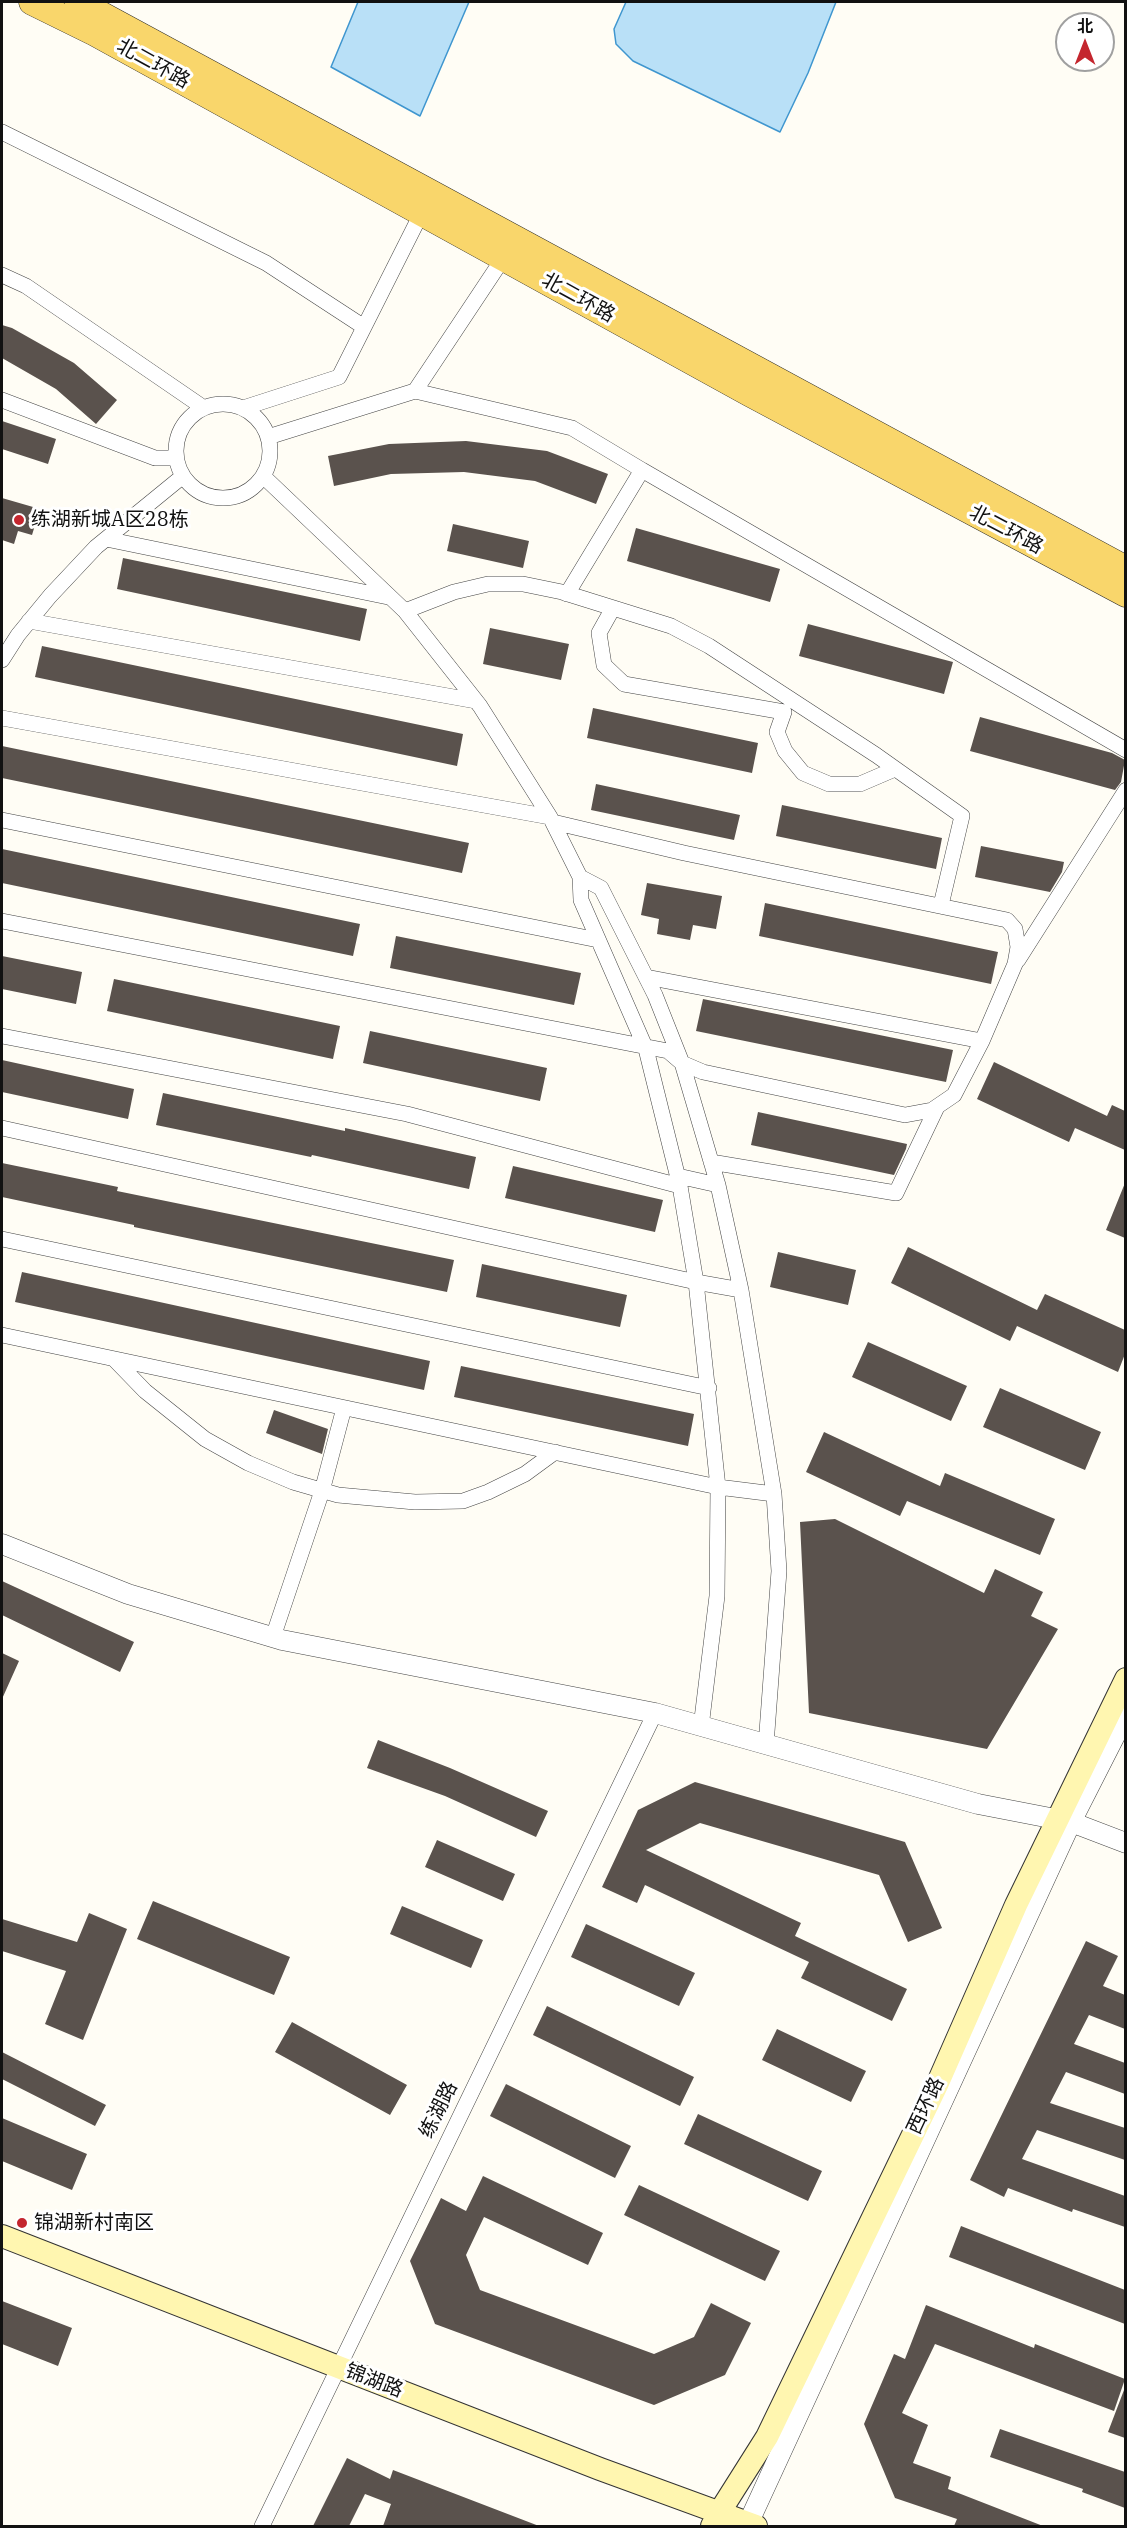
<!DOCTYPE html>
<html>
<head>
<meta charset="utf-8">
<style>
	body { margin:0 }
	#map { position:relative; width:1127px; height:2528px; overflow:hidden; background:#fffdf5; font-family:"IBM Plex Serif","Noto Sans SC",serif }
	canvas { display:block }
	.frame { position:absolute; inset:0; border:3px solid #111; pointer-events:none }
	.north { position:absolute; left:1055px; top:12px; width:60px; height:60px; box-sizing:border-box; background:#fff; border:2px solid #a0a0a0; border-radius:50%; rotate:0deg; font-size:16px; font-weight:700; line-height:24px; text-align:center; color:#111 }
	.north::after { content:''; display:block; margin:auto; width:21px; height:27px; background:#c4262e; clip-path:polygon(50% 0,100% 100%,50% 72%,0 100%) }
</style>
</head>
<body>
<div id="map">
<canvas width="1127" height="2528"></canvas>
<div class="frame"></div>
<div class="north">北</div>
</div>
<script>
const context = document.querySelector('canvas').getContext('2d');
context.lineJoin = 'round';
function paint(path, color) { context.fillStyle = color; context.fill(path, 'evenodd'); }
const shape = rows => new Path2D(rows.map(r => 'M' + r).join(''));
function strokePath(path, color, width, dash) { context.strokeStyle = color; context.lineWidth = width; context.lineCap = dash ? 'butt' : 'round'; context.setLineDash(dash || []); context.stroke(path); }
function drawText(font, color, halo, rows, align = 'center') {
  context.font = font + ' "IBM Plex Serif","Noto Sans SC",serif'; context.lineWidth = 6; context.setLineDash([]); context.textBaseline = 'middle'; context.strokeStyle = halo; context.fillStyle = color; for (const [text, x, y, turn = 0] of rows) {
    context.save(); context.translate(x, y); context.rotate((+turn || 0) * Math.PI / 180); context.textAlign = isNaN(turn) ? turn : align; if (halo) context.strokeText(text, 0, 0); context.fillText(text, 0, 0); context.restore();
  }
}
const water = shape([
	[358,2,469,2,420,116,331,67,358,2],
	[626,2,836,2,808,73,780,132,633,61,616,44,614,29,626,2]
]);
const building = shape([
	[2,325,12,328,74,363,117,400,96,424,56,389,2,358],
	[2,421,56,439,48,464,2,449],
	[466,441,547,451,608,474,596,504,535,481,464,472,391,474,334,486,328,456,389,444],
	[2,498,40,509,32,535,18,531,14,544,2,540],
	[453,524,529,541,523,568,447,551],
	[636,528,780,569,770,602,627,561],
	[123,558,367,609,360,641,117,589],
	[808,624,953,662,944,694,799,656],
	[490,628,569,644,561,680,483,664],
	[42,646,463,734,457,766,35,677],
	[593,708,758,743,752,773,587,738],
	[980,717,1112,753,1125,760,1121,782,1115,790,970,751],
	[2,746,469,843,462,873,2,778],
	[596,784,740,815,734,840,591,810],
	[782,805,942,838,936,869,776,836],
	[981,846,1064,862,1062,872,1050,892,975,877],
	[2,849,360,924,353,956,2,883],
	[647,883,722,896,716,929,693,925,690,940,657,934,659,919,641,915],
	[765,903,998,952,991,984,759,936],
	[396,936,581,973,574,1005,390,968],
	[2,956,82,972,76,1004,2,989],
	[114,979,340,1026,333,1059,107,1011],
	[703,999,953,1050,946,1082,696,1031],
	[370,1031,547,1068,540,1101,363,1063],
	[2,1060,134,1089,128,1119,2,1092],
	[994,1062,1107,1116,1112,1105,1125,1111,1125,1150,1075,1128,1069,1142,977,1099],
	[163,1093,345,1131,345,1128,476,1157,469,1189,312,1155,311,1157,156,1125],
	[758,1112,907,1144,906,1149,894,1175,751,1145],
	[2,1163,118,1187,117,1191,454,1260,447,1292,134,1227,134,1225,2,1197],
	[513,1166,663,1200,655,1232,505,1198],
	[1125,1183,1125,1238,1106,1230],
	[908,1247,1037,1310,1045,1294,1125,1330,1125,1354,1118,1372,1017,1326,1010,1341,891,1283],
	[778,1252,856,1270,848,1305,770,1287],
	[482,1264,627,1295,620,1327,476,1297],
	[22,1272,430,1361,424,1390,15,1302],
	[868,1342,967,1386,951,1421,852,1377],
	[461,1366,694,1414,688,1446,454,1397],
	[1000,1388,1101,1432,1085,1470,983,1427],
	[274,1410,328,1429,322,1454,266,1433],
	[824,1432,940,1486,945,1473,1055,1519,1040,1555,907,1501,900,1516,806,1472],
	[835,1519,984,1593,995,1569,1043,1592,1031,1616,1058,1629,987,1749,809,1713,800,1522],
	[2,1581,134,1642,120,1672,2,1615],
	[2,1653,19,1661,2,1699],
	[378,1740,450,1768,548,1811,536,1837,445,1796,367,1768],
	[695,1782,905,1842,942,1928,908,1942,879,1875,700,1823,646,1850,801,1923,795,1936,907,1989,892,2021,801,1978,809,1962,645,1885,637,1903,602,1887,638,1810],
	[437,1840,515,1874,503,1901,425,1867],
	[153,1901,290,1957,274,1995,137,1939],
	[402,1906,483,1940,471,1968,390,1934],
	[89,1913,127,1929,83,2040,45,2024,66,1971,2,1951,2,1919,77,1942],
	[586,1924,695,1973,679,2006,571,1957],
	[1086,1941,1118,1956,1103,1986,1125,1995,1125,2029,1089,2015,1074,2044,1125,2063,1125,2094,1066,2072,1050,2103,1125,2128,1125,2160,1037,2130,1022,2159,1125,2196,1125,2227,1073,2209,1072,2212,1008,2188,1004,2197,970,2180],
	[547,2006,694,2077,680,2106,533,2035],
	[292,2022,407,2085,390,2115,275,2052],
	[777,2029,866,2071,851,2102,762,2060],
	[2,2052,106,2105,95,2126,2,2079],
	[506,2084,631,2146,615,2178,490,2116],
	[698,2114,822,2171,808,2201,684,2144],
	[2,2118,87,2154,72,2190,2,2161],
	[483,2176,603,2233,588,2265,484,2217,466,2255,480,2290,654,2354,694,2337,711,2303,751,2323,725,2375,654,2405,435,2324,410,2261,441,2198,466,2211],
	[639,2185,780,2251,765,2281,624,2215],
	[961,2226,1125,2290,1125,2324,949,2257],
	[2,2301,72,2328,58,2366,2,2344],
	[926,2305,1034,2348,1035,2344,1125,2379,1114,2411,935,2344,902,2413,928,2425,913,2463,951,2477,948,2489,1043,2526,954,2526,957,2519,895,2498,864,2424,894,2354,905,2359],
	[1124,2390,1125,2390,1125,2438,1108,2432],
	[1000,2429,1125,2472,1125,2508,1082,2492,1083,2489,990,2457],
	[347,2458,390,2479,393,2470,539,2526,383,2526,391,2504,365,2494,349,2526,313,2526]
]);
const minor = shape([
	[2,132,266,263,364,327],
	[2,275,26,286,204,408],
	[415,391,572,428,642,470,567,594],
	[2,400,155,458,176,458],
	'176 451a47 47 0 1 1 94 0a47 47 0 1 1-94 0Z',
	[243,408,339,377,422,212],
	[268,437,415,391,504,257],
	[642,470,1126,750],
	[263,476,405,611,480,706,550,817,580,877,581,900,646,1049,680,1186,696,1282,718,1487,717,1596,701,1727],
	[106,539,388,597],
	[613,608,599,633,604,665,624,684,784,712,777,732,785,751,803,773,829,784,860,784,895,769],
	[405,611,454,592,488,584,523,584,562,592,671,626,709,646,876,755,962,816,941,905],
	[29,621,476,701],
	[2,660,18,635,50,596,96,547,183,476],
	[2,718,550,817],
	[2,820,598,940],
	[580,877,601,888,655,995,682,1063,718,1185,741,1290,774,1494,779,1571,766,1745],
	[2,921,668,1051,682,1063,703,1072,905,1115,932,1110,954,1095,982,1041,1015,964,1018,947,1015,929,1007,920,684,853,553,822],
	[1018,960,1126,790],
	[646,977,982,1041],
	[2,1036,407,1114,680,1186],
	[2,1128,696,1282,741,1290],
	[711,1162,896,1193,937,1107],
	[678,1176,718,1185],
	[2,1239,709,1388],
	[2,1335,718,1487,774,1494],
	[114,1359,145,1391,205,1439,248,1463,293,1482,338,1495,415,1502,463,1501,488,1492,525,1474,555,1452],
	[273,1637,322,1491,344,1408],
	[262,2526,655,1713]
]);
const tertiary = shape([
	[2,1544,128,1594,282,1640,655,1713,978,1804,1071,1822,1126,1843],
	[747,2526,1071,1822,1126,1714]
]);
const secondary = shape([
	[2,2236,600,2469,756,2526],
	[712,2526,719,2513,767,2437,937,2085,1016,1905,1126,1679]
]);
const primary = shape([
	[32,2,95,33,749,393,1126,594],
	[78,2,1126,569]
]);
const markers = [
	[19,520,6,"#c4262e"],
	[22,2223,6,"#c4262e"]
];
const streetNames = [
	["北二环路",153,64,29],
	["北二环路",578,298,29],
	["北二环路",1006,530,28],
	["西环路",926,2106,-65],
	["练湖路",439,2110,-64],
	["锦湖路",374,2381,21]
];
const poiNames = [
	["练湖新城A区28栋",31,520],
	["锦湖新村南区",34,2223]
];
paint(water, '#b9e0f7');
strokePath(water, '#3f96cf', 1.5);
paint(building, '#5a524d');
strokePath(minor, '#444', 16);
strokePath(tertiary, '#444', 21);
strokePath(secondary, '#333', 24);
strokePath(primary, '#222', 27);
strokePath(minor, '#fff', 15);
strokePath(tertiary, '#fff', 20);
strokePath(secondary, '#fff6b0', 22);
strokePath(primary, '#f9d66b', 26);
for (const [x, y, r, color] of markers) { const dot = new Path2D(); dot.arc(x, y, r, 0, 2 * Math.PI); context.fillStyle = color; context.fill(dot); strokePath(dot, '#fff', 2); }
drawText('20px', '#111', '#fff', streetNames);
drawText('20px', '#111', '#fff', poiNames, 'left');
</script>
</body>
</html>
